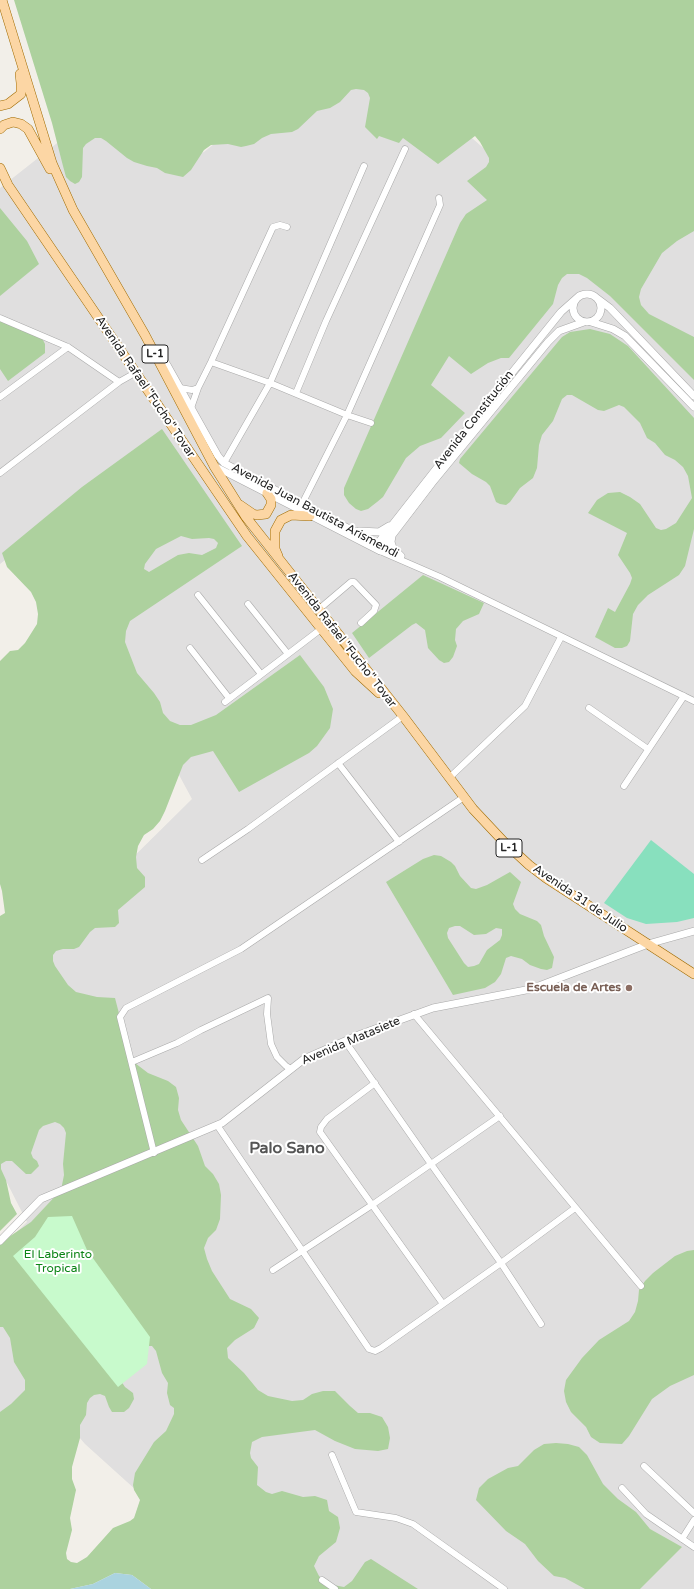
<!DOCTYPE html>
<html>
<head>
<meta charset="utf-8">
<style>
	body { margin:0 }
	canvas { display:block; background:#f2efe9 }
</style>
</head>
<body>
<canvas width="694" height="1589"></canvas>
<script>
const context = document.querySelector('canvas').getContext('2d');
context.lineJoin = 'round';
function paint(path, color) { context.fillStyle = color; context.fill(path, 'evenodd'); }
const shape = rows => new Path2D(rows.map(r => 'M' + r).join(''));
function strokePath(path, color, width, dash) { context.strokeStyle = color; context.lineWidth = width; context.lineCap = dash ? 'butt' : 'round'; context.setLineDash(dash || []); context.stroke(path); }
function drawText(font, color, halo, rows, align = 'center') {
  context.font = font + ' "Varela Round",sans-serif'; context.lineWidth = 4; context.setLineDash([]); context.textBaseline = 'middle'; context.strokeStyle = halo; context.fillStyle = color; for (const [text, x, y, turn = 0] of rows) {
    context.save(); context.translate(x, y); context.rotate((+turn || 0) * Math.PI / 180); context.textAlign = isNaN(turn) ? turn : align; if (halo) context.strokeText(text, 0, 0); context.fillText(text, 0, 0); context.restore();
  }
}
const residential = shape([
	[336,75,433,104,600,250,694,219,694,1589,313,1589,157,1509,85,1444,47,1399,0,1439,0,1249,27,1222,0,1169,25,980,108,882,192,799,104,636,27,543,0,564,0,188,75,129,175,163,204,152,239,124]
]);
const forest = shape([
	[14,0,694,0,694,231,677,241,662,253,641,289,639,297,641,305,649,314,694,337,694,380,610,296,587,278,579,274,567,274,562,278,558,285,553,304,509,358,501,358,488,363,471,374,449,356,431,385,465,413,441,438,420,446,406,458,383,497,377,502,368,509,361,511,356,509,349,503,344,495,344,488,351,472,460,223,466,214,487,200,467,181,486,167,489,162,489,158,480,142,475,136,438,164,403,138,399,143,379,136,377,139,365,127,370,98,368,93,364,90,356,89,351,90,340,102,330,108,317,111,298,129,292,132,271,134,262,138,254,144,246,146,241,147,228,144,211,145,204,150,191,170,183,177,165,173,157,168,147,166,134,162,127,158,106,141,101,138,95,138,86,144,83,148,82,177,79,182,75,184,70,181,66,177,63,166,52,123],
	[0,208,27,241,39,264,0,296],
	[0,321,42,338,45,344,45,353,8,381,0,369],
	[590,329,610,334,628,346,694,418,694,529,685,566,679,575,648,595,638,605,633,614,630,641,627,646,622,648,615,648,595,637,608,608,615,612,630,584,632,578,630,573,618,555,627,533,588,513,597,500,608,493,620,492,630,497,640,504,656,528,661,530,666,529,676,523,692,498,688,476,683,467,675,460,665,455,655,443,647,438,640,423,624,407,619,405,604,411,598,410,572,395,567,395,562,399,553,421,542,435,539,445,537,468,533,478,520,488,510,502,506,505,500,504,496,502,490,486,486,482,472,474,459,463,460,459,562,337,570,332],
	[162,429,242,546,130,621,126,631,125,642,137,673,154,693,160,702,163,713,170,721,180,725,191,725,216,715,300,655,324,687,333,709,330,728,317,746,309,753,239,792,213,751,191,757,183,765,165,811,160,821,153,829,144,835,138,846,136,857,137,868,145,877,145,887,118,910,119,923,115,927,95,928,90,932,79,947,74,949,63,949,56,951,53,955,53,961,55,966,68,985,76,992,97,997,115,998,131,1060,148,1073,168,1081,176,1087,179,1098,178,1110,181,1120,198,1146,205,1166,213,1174,219,1184,221,1195,220,1219,216,1230,208,1238,204,1248,207,1259,212,1271,230,1299,251,1309,259,1318,254,1328,235,1340,227,1348,228,1358,244,1373,258,1390,268,1396,292,1401,303,1400,312,1394,323,1391,335,1391,350,1406,358,1413,370,1413,382,1417,388,1427,390,1438,388,1449,378,1451,355,1449,335,1441,315,1430,262,1437,252,1442,250,1453,251,1458,258,1467,257,1485,266,1492,272,1494,282,1491,303,1497,315,1496,327,1500,329,1511,338,1517,340,1528,336,1542,319,1556,314,1566,319,1576,328,1584,344,1587,352,1581,365,1562,371,1559,418,1589,151,1589,132,1575,115,1573,93,1584,70,1589,0,1589,0,1412,11,1404,25,1390,25,1380,14,1362,10,1338,3,1327,0,1327,0,1243,31,1222,61,1190,64,1175,63,1164,66,1133,64,1128,60,1124,55,1122,43,1126,39,1130,31,1153,33,1158,37,1161,39,1166,31,1174,26,1174,12,1161,6,1161,1,1164,1,1169,6,1180,11,1203,17,1214,0,1231,0,916,5,913,2,891,0,884,0,661,10,651,18,650,25,643,37,624,38,614,36,602,31,592,7,567,2,553,82,487],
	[181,536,192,539,209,538,214,539,218,543,216,548,202,555,189,553,178,555,149,572,144,569,145,564,156,549],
	[147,1346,152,1346,156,1351,162,1373,168,1383,167,1393,170,1405,174,1408,174,1414,166,1431,154,1442,135,1473,133,1485,134,1490,140,1500,134,1518,130,1521,113,1528,87,1557,77,1563,71,1562,67,1559,66,1553,72,1530,70,1518,76,1490,72,1479,72,1467,80,1438,80,1425,86,1415,87,1403,90,1398,94,1395,100,1394,105,1396,109,1407,112,1412,124,1412,129,1408,134,1399,133,1393,125,1387,119,1378],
	[423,575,484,603,479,614,463,621,456,629,455,640,457,646,453,657,449,662,444,663,439,660,428,648,425,630,416,623,412,625,369,658,352,633],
	[434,855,441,856,451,862,455,866,460,876,471,888,476,889,487,885,510,872,521,882,513,904,515,909,520,914,537,921,541,925,544,936,554,957,552,968,547,970,541,969,530,965,522,959,511,956,506,958,501,974,495,982,485,988,453,995,386,882,423,859],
	[455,926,460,926,474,935,486,934,496,928,502,929,502,935,500,940,487,950,479,964,474,966,468,967,464,963,448,938,447,933,449,928],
	[694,1250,694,1375,670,1386,652,1399,629,1436,622,1444,600,1443,591,1437,586,1427,571,1412,566,1402,564,1391,566,1380,582,1358,599,1340,629,1321,635,1312,638,1301,639,1290,645,1281,653,1273,675,1256,687,1251],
	[556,1443,568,1444,579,1447,587,1455,603,1484,618,1499,636,1512,650,1529,682,1547,640,1589,585,1589,565,1578,554,1576,538,1561,525,1544,506,1531,476,1500,479,1488,488,1479,508,1468,518,1466,534,1450,544,1444]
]);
const park = shape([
	[72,1216,87,1250,150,1337,147,1364,118,1387,13,1256,35,1237,48,1217]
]);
const pitch = shape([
	[651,840,694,874,694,918,677,922,646,924,627,918,604,903]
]);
const water = shape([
	[115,1573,132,1575,151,1589,70,1589,93,1584]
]);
const minor = shape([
	[0,318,68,347,119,382],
	[211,362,270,383,347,415,371,423],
	[180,388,192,390,198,388],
	[296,393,326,321,405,149],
	[0,397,68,347],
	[191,408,198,388,211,362,273,227,280,225,287,227],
	[224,463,270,383,364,166],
	[0,473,119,382,135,373],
	[302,504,347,415,440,205,439,198],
	[380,551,440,577,694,701],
	[198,595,261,674],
	[248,604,288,654],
	[318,610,351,582,354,582,376,605,374,611,361,623],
	[190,648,229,698],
	[225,702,321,629],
	[589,708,648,749],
	[338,763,399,842],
	[449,778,525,706,561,637],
	[624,786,684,696],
	[202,860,248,829,403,716],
	[414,1014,641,1286],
	[345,1041,431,1164,501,1263,541,1324],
	[132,1062,177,1043,201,1030,268,998,267,1014,271,1044,277,1057,286,1066,291,1069],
	[375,1083,327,1119,321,1127,320,1132,443,1304],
	[217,1125,369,1349,375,1351,381,1348,501,1263,575,1208],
	[154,1153,120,1017,126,1008,241,949,464,797],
	[273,1270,372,1205,500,1116],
	[332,1455,356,1512,396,1518,413,1524,504,1589],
	[644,1466,694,1513],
	[622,1488,646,1514,694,1547],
	[682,1539,694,1520],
	[322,1580,335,1589]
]);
const tertiary = shape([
	'573 308a14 14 0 1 1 28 0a14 14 0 1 1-28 0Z',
	[594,296,610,308,694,396],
	[591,322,613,329,625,336,694,407],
	[160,355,167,365,218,456,224,463,384,547],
	[214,466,380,551,432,483,548,342,559,331,584,322],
	[359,531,379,532,389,526],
	[392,536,391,542,393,548,401,556],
	[375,547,494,395,561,312,579,296],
	[0,1241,41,1199,222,1123,304,1059,361,1034,433,1008,531,989,648,944,694,931]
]);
const primary = shape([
	[2,0,52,163,73,210,145,335,214,466,246,517,403,716,473,809,503,841,529,865,546,878,694,974],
	[0,106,8,104,21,94,21,83,20,74],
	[0,129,4,125,13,122,21,124,28,129,50,169],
	[0,168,8,185,247,536,355,671,379,693],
	[240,505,253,514,257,515,266,514,271,505,271,499,267,493],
	[278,556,275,549,275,531,281,520,291,515,310,516]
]);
const markers = [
	[629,988,4,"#8d6e63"]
];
const shields = [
	[155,354,26],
	[509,848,26]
];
const shieldNames = [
	["L-1",155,354],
	["L-1",509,848]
];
const streetNames = [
	["Avenida Rafael \"Fucho\" Tovar",145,387,56],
	["Avenida Constitución",474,420,-52],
	["Avenida Juan Bautista Arismendi",315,511,28],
	["Avenida Rafael \"Fucho\" Tovar",342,640,52],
	["Avenida 31 de Julio",580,899,34],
	["Avenida Matasiete",351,1041,-23]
];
const educationNames = [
	["Escuela de Artes",621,988]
];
const parkNames = [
	["El Laberinto",58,1255],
	["Tropical",58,1269]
];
const districtNames = [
	["Palo Sano",287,1149]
];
paint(residential, '#e0dfdf');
paint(forest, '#add19e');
paint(park, '#c8facc');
paint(pitch, '#88e0be');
paint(water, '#aad3df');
strokePath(minor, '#a9a9a9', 7);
strokePath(tertiary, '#a9a9a9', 8);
strokePath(primary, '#a06b00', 10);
strokePath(minor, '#fff', 6);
strokePath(tertiary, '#fff', 7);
strokePath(primary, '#fcd6a4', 9);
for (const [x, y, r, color] of markers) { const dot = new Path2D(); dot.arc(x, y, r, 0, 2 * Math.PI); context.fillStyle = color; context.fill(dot); strokePath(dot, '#fff', 1.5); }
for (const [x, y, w] of shields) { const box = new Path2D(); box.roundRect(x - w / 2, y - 9, w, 18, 3); context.fillStyle = '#fff'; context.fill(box); strokePath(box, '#222', 1); }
drawText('bold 11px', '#222', null, shieldNames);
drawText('12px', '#222', '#fff', streetNames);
drawText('bold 12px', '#785e54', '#fff', educationNames, 'right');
drawText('12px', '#0c8416', '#fff', parkNames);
drawText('bold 16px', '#555', '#fff', districtNames);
</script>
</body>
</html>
